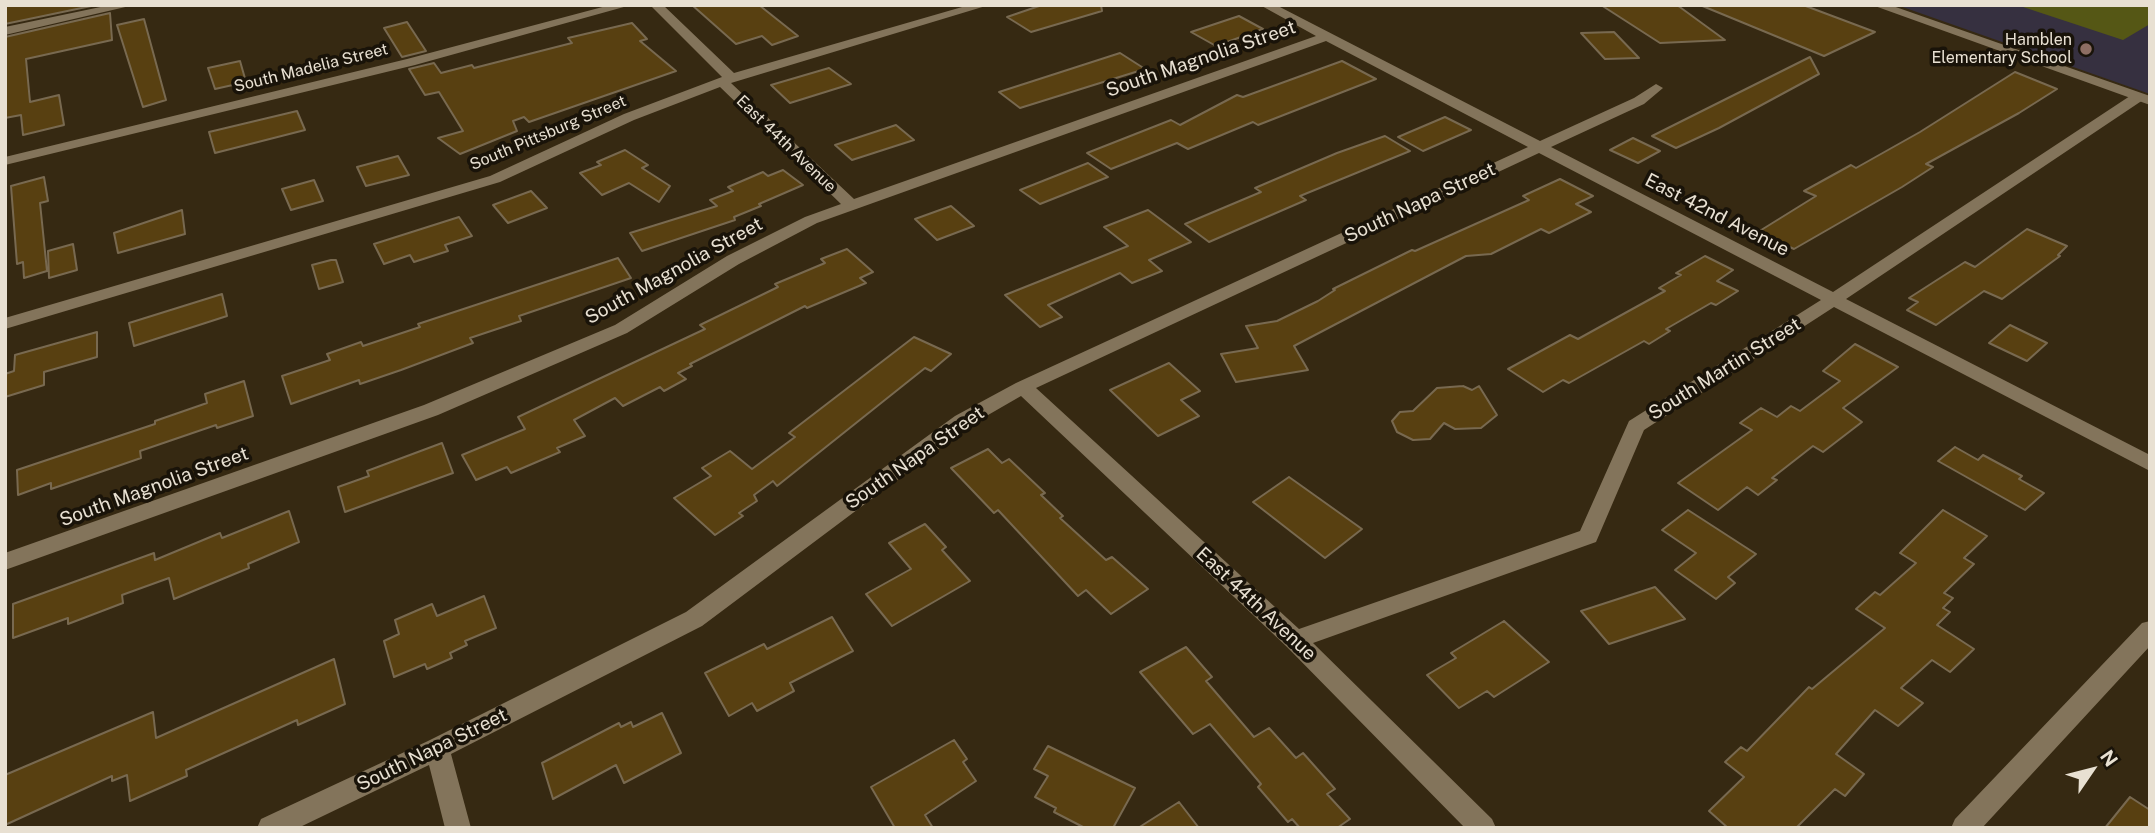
<!DOCTYPE html>
<html>
<head>
<meta charset="utf-8">
<style>
	body { margin:0 }
	#map { position:relative; width:2155px; height:833px; overflow:hidden; background:#362912; font-family:"Public Sans",sans-serif }
	canvas { display:block }
	.frame { position:absolute; inset:0; border:7px solid #e8e0d2; pointer-events:none }
	.north { position:absolute; left:2057px; top:735px; width:70px; height:70px; -webkit-text-stroke:5px #191309; paint-order:stroke; rotate:55deg; font-size:19px; font-weight:700; line-height:28px; text-align:center; color:#e8e0d2 }
	.north::after { content:''; display:block; margin:auto; width:24px; height:32px; background:#e8e0d2; clip-path:polygon(50% 0,100% 100%,50% 72%,0 100%) }
</style>
</head>
<body>
<div id="map">
<canvas width="2155" height="833"></canvas>
<div class="frame"></div>
<div class="north">N</div>
</div>
<script>
const context = document.querySelector('canvas').getContext('2d');
context.lineJoin = 'round';
function paint(path, color) { context.fillStyle = color; context.fill(path, 'evenodd'); }
const shape = rows => new Path2D(rows.map(r => 'M' + r).join(''));
function strokePath(path, color, width, dash) { context.strokeStyle = color; context.lineWidth = width; context.lineCap = dash ? 'butt' : 'round'; context.setLineDash(dash || []); context.stroke(path); }
function drawText(font, color, halo, rows, align = 'center') {
  context.font = font + ' "Public Sans",sans-serif'; context.lineWidth = 7; context.setLineDash([]); context.textBaseline = 'middle'; context.strokeStyle = halo; context.fillStyle = color; for (const [text, x, y, turn = 0] of rows) {
    context.save(); context.translate(x, y); context.rotate((+turn || 0) * Math.PI / 180); context.textAlign = isNaN(turn) ? turn : align; if (halo) context.strokeText(text, 0, 0); context.fillText(text, 0, 0); context.restore();
  }
}
const education = shape([
	[1897,5,2150,5,2150,94]
]);
const green = shape([
	[2017,5,2150,5,2150,24,2123,40]
]);
const building = shape([
	[5,5,96,5,5,24,5,5],
	[692,5,759,5,798,36,772,45,762,36,736,44,692,5],
	[1042,5,1101,5,1102,11,1031,32,1007,17,1042,5],
	[1601,5,1677,5,1725,40,1660,43,1601,5],
	[1700,5,1803,5,1875,32,1824,56,1700,5],
	[110,13,112,40,26,59,30,102,59,95,64,125,23,135,21,115,5,118,5,37,110,13],
	[1239,16,1263,29,1216,46,1191,32,1239,16],
	[144,19,166,100,143,107,117,25,144,19],
	[407,22,426,51,402,57,384,28,407,22],
	[632,23,647,39,640,41,676,71,529,122,524,117,513,121,517,131,460,154,438,138,463,131,439,92,425,95,409,69,434,63,441,73,472,65,474,68,572,43,568,38,632,23],
	[1614,32,1639,58,1605,59,1581,33,1614,32],
	[1120,53,1145,69,1020,108,999,92,1120,53],
	[1810,57,1819,74,1719,128,1676,148,1652,136,1810,57],
	[240,61,246,82,215,89,208,68,240,61],
	[1342,61,1376,79,1258,125,1253,122,1188,149,1177,143,1111,169,1087,153,1171,120,1180,125,1237,95,1243,97,1342,61],
	[829,68,851,84,790,103,771,85,829,68],
	[2015,72,2057,89,2019,113,1926,164,1933,167,1902,187,1794,249,1758,232,1816,196,1804,191,1851,165,1856,168,1920,132,2015,72],
	[297,111,305,130,215,153,209,132,297,111],
	[1445,117,1471,130,1423,151,1398,137,1445,117],
	[896,125,914,140,852,160,835,145,896,125],
	[1385,136,1410,151,1300,196,1306,200,1209,242,1185,224,1261,192,1255,188,1337,153,1385,136],
	[1633,138,1660,151,1638,163,1610,150,1633,138],
	[625,150,648,165,642,168,670,186,659,202,629,183,602,195,580,173,601,165,597,162,625,150],
	[398,156,409,175,366,186,357,167,398,156],
	[1088,163,1108,177,1040,204,1020,190,1088,163],
	[783,170,803,185,759,204,761,206,734,217,735,220,642,251,630,233,717,206,710,200,733,191,728,187,763,172,768,176,783,170],
	[44,177,48,201,40,203,47,271,24,278,23,262,17,264,11,186,44,177],
	[1560,179,1593,196,1576,204,1591,212,1549,233,1541,229,1491,254,1466,256,1294,346,1308,370,1236,382,1221,354,1258,348,1246,326,1277,321,1318,301,1335,290,1333,289,1412,250,1415,251,1529,200,1523,196,1560,179],
	[314,180,323,201,291,210,282,189,314,180],
	[531,191,547,208,508,223,493,205,531,191],
	[951,206,974,226,937,240,915,219,951,206],
	[182,210,185,234,118,253,114,233,182,210],
	[1148,210,1191,242,1149,260,1162,271,1132,283,1120,273,1048,305,1062,317,1040,327,1005,295,1128,246,1104,227,1148,210],
	[459,217,472,236,445,245,448,251,414,262,410,255,384,264,374,244,459,217],
	[2027,229,2067,246,2058,255,2060,256,2002,299,1984,291,1936,325,1907,310,1918,302,1909,298,1965,262,1975,267,2027,229],
	[73,244,77,270,49,278,48,251,73,244],
	[847,249,873,272,860,278,866,283,807,308,805,306,690,364,692,366,678,373,686,379,664,391,660,387,623,406,615,398,574,420,585,436,557,448,560,452,511,473,507,467,476,480,462,455,525,429,518,417,705,329,700,325,778,287,775,284,825,263,821,259,847,249],
	[1705,256,1733,270,1717,281,1738,291,1716,305,1711,303,1666,329,1670,331,1649,344,1644,341,1569,383,1563,380,1543,392,1508,369,1570,335,1578,339,1665,291,1659,288,1681,275,1676,273,1705,256],
	[618,258,631,278,519,316,521,321,470,338,473,343,401,370,360,384,359,380,291,404,282,376,330,360,327,354,361,342,363,346,420,327,418,324,618,258],
	[331,260,336,260,343,282,319,289,312,265,331,260],
	[222,294,227,316,134,346,129,323,222,294],
	[2010,325,2047,343,2027,361,1989,343,2010,325],
	[97,332,97,357,44,372,44,385,5,397,5,374,14,371,15,355,97,332],
	[914,337,951,354,931,371,925,368,777,486,773,481,754,495,757,501,739,513,743,516,715,535,674,498,711,476,702,468,730,451,752,469,795,437,789,433,914,337],
	[1855,344,1898,367,1843,408,1862,422,1823,452,1813,446,1772,478,1777,480,1758,495,1747,487,1718,510,1678,483,1752,430,1740,423,1761,408,1777,417,1791,406,1800,411,1840,381,1823,371,1855,344],
	[1169,363,1200,391,1181,400,1199,416,1158,436,1110,390,1169,363],
	[244,381,253,416,217,428,216,425,140,451,141,458,51,489,51,483,18,495,17,470,155,424,155,421,207,403,205,394,244,381],
	[1463,386,1472,390,1479,386,1497,415,1481,428,1455,429,1444,423,1430,439,1413,440,1397,432,1392,421,1400,412,1413,411,1437,388,1463,386],
	[442,443,453,473,345,512,338,487,369,476,367,471,442,443],
	[1955,447,1978,460,1983,455,2022,476,2019,479,2044,493,2025,510,1938,461,1955,447],
	[988,449,1002,463,1009,459,1045,493,1041,495,1063,516,1060,518,1106,560,1112,557,1148,589,1111,614,1086,590,1078,596,998,510,994,513,951,468,988,449],
	[1289,477,1362,529,1325,558,1253,502,1289,477],
	[1688,510,1756,554,1728,577,1735,583,1716,599,1675,570,1696,553,1662,530,1688,510],
	[1943,510,1987,536,1964,558,1974,564,1944,593,1953,598,1943,608,1950,612,1937,625,1974,649,1950,672,1932,660,1901,688,1923,703,1898,726,1875,710,1836,754,1864,774,1845,796,1835,789,1796,828,1728,828,1709,811,1744,777,1725,762,1741,747,1747,751,1809,687,1812,689,1885,628,1856,609,1875,592,1880,595,1916,563,1900,553,1943,510],
	[289,511,299,542,248,564,249,568,174,599,169,578,122,595,123,603,68,624,68,618,13,638,13,604,154,553,155,560,220,533,222,538,289,511],
	[925,524,946,547,942,550,970,581,892,626,866,594,911,569,889,543,925,524],
	[1655,587,1685,619,1609,644,1581,611,1655,587],
	[484,596,496,628,465,641,467,645,450,653,452,658,427,669,425,664,394,677,384,641,399,634,395,620,432,604,437,616,484,596],
	[832,617,853,651,790,683,794,691,757,711,752,703,729,716,705,673,764,644,767,649,832,617],
	[1504,621,1549,662,1494,697,1487,691,1459,708,1427,675,1456,658,1451,653,1504,621],
	[1186,647,1212,677,1206,681,1254,737,1269,728,1296,758,1303,753,1335,789,1327,794,1350,819,1337,828,1300,828,1292,819,1288,822,1258,787,1261,784,1210,724,1193,734,1140,672,1186,647],
	[334,659,345,704,298,725,297,720,186,770,187,776,130,801,127,775,112,781,112,776,5,825,5,775,153,712,156,738,334,659],
	[662,713,681,753,624,783,616,765,553,799,542,763,619,723,621,727,631,722,633,727,662,713],
	[954,740,967,759,963,762,976,781,925,815,933,828,895,828,871,787,954,740],
	[1048,746,1135,788,1113,828,1085,828,1054,812,1056,808,1035,797,1048,776,1034,769,1048,746],
	[2130,797,2150,810,2150,828,2105,828,2130,797],
	[1179,802,1199,828,1138,828,1179,802]
]);
const minor = shape([
	[110,5,134,5,5,35,5,27,110,5],
	[610,5,631,5,415,65,5,165,5,157,407,59,610,5],
	[650,5,663,5,734,73,969,5,989,5,731,83,854,199,1316,36,1260,5,1276,5,1540,141,1634,98,1656,84,1663,88,1644,104,1551,147,1833,292,2133,94,2143,94,2143,100,1846,299,2150,455,2150,471,1834,307,1644,430,1596,542,1313,643,1492,819,1496,828,1465,828,1287,647,1021,396,969,426,702,626,451,754,471,828,445,828,429,765,298,828,257,828,261,819,428,741,686,612,955,416,1016,383,1528,147,1326,41,817,223,739,264,627,333,438,415,5,570,5,553,424,405,615,325,727,256,805,217,841,204,720,87,634,120,500,182,5,329,5,318,490,176,624,114,722,77,650,5],
	[1539,153,1821,300,1629,421,1580,531,1299,629,1036,388,1539,153]
]);
const tertiary = shape([
	[1872,5,1890,5,2150,96,2150,105,1872,5],
	[2150,621,2150,646,1982,828,1951,828,1955,819,2142,623,2150,621]
]);
const markers = [
	[2086,49,7,"#8d6e63"]
];
const farPoinames = [
	["Hamblen",2072,40],
	["Elementary School",2072,58]
];
const farStreetnames = [
	["South Madelia Street",311,68,-14],
	["South Pittsburg Street",548,133,-23],
	["East 44th Avenue",786,144,44]
];
const streetNames = [
	["South Magnolia Street",1201,59,-19],
	["South Napa Street",1420,203,-25],
	["East 42nd Avenue",1717,215,27],
	["South Magnolia Street",674,271,-29],
	["South Martin Street",1725,369,-32],
	["South Napa Street",915,458,-35],
	["South Magnolia Street",154,487,-20],
	["East 44th Avenue",1256,604,43],
	["South Napa Street",432,750,-26]
];
paint(education, '#363040');
paint(green, '#555715');
paint(building, '#584011');
strokePath(building, '#786950', 2);
paint(minor, '#83745b');
paint(tertiary, '#83745b');
for (const [x, y, r, color] of markers) { const dot = new Path2D(); dot.arc(x, y, r, 0, 2 * Math.PI); context.fillStyle = color; context.fill(dot); strokePath(dot, '#191309', 2.5); }
drawText('16px', '#e8e0d2', '#191309', farPoinames, 'right');
drawText('16px', '#e8e0d2', '#191309', farStreetnames);
drawText('19px', '#e8e0d2', '#191309', streetNames);
</script>
</body>
</html>
